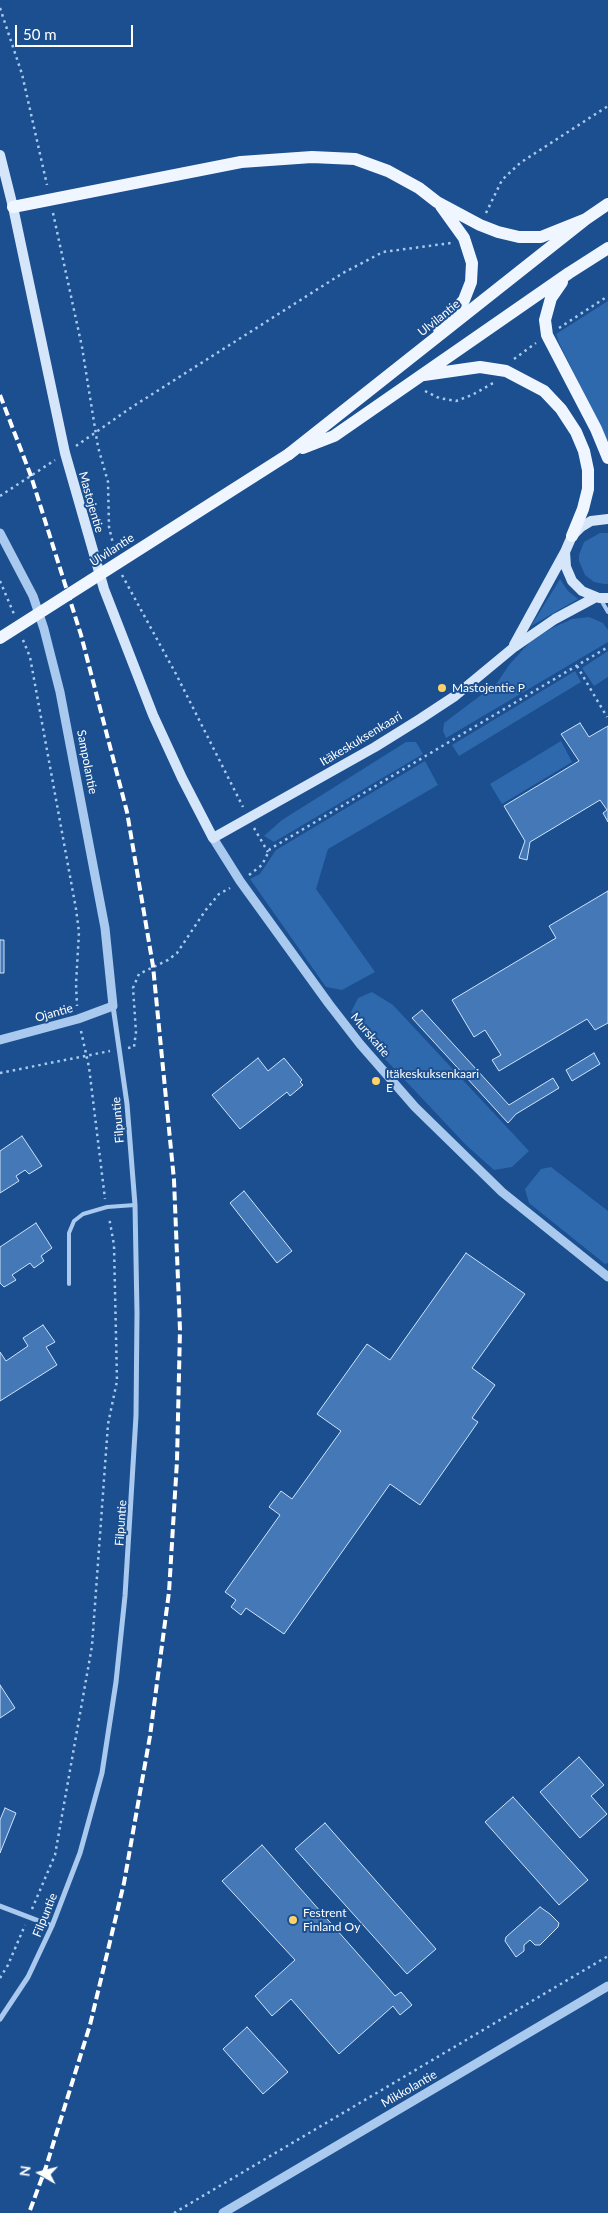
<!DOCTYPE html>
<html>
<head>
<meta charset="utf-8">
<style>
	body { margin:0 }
	#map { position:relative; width:608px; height:2213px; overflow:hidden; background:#1b4f8f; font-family:Lato,sans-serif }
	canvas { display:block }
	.north { position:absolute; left:15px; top:2148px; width:50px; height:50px; -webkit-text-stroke:4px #1b4f8f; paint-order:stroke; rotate:278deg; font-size:14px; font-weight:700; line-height:20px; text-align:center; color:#fff }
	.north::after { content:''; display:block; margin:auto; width:18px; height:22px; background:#fff; clip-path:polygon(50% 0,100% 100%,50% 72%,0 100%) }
	.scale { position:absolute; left:15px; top:25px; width:118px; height:22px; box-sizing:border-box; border:2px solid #fff; border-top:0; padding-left:6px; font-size:15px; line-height:18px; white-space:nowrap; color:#fff; -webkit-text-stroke:4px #1b4f8f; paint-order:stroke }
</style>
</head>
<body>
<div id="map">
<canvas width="608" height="2213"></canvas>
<div class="north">N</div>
<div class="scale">50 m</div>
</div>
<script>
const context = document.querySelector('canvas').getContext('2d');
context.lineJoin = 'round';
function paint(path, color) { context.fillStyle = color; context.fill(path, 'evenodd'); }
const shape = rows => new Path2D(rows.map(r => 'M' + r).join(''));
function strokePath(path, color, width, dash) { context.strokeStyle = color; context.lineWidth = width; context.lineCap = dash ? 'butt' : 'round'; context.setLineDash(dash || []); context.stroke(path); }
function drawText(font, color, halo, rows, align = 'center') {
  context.font = font + ' Lato,sans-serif'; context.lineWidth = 4; context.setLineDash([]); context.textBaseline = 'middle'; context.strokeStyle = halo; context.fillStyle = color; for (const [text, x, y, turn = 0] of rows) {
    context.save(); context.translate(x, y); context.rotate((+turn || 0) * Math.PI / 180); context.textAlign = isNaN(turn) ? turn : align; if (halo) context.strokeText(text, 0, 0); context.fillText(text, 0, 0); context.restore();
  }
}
const green = shape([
	[608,301,608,442,559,343,556,334],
	[600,533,608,533,608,584,604,584,594,582,585,575,579,561,579,555,584,542],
	[560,579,568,591,578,599,531,626],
	[589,617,603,623,608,630,608,642,446,738,443,731,444,723,497,683,509,665,530,642,550,629,572,619],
	[608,651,608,677,594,686,582,668],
	[575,671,581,682,459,756,452,745],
	[561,741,572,762,502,804,490,784],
	[406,742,416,742,423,754,274,842,264,836,282,820],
	[425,761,438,785,328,849,316,889,375,972,342,990,326,987,250,879,260,874,276,850],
	[372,992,393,1005,529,1151,512,1167,494,1170,466,1145,369,1042,351,1012,358,998],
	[551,1167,608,1211,608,1263,605,1264,529,1203,525,1189,541,1169]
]);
const building = shape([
	[580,723,589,737,608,726,608,822,603,813,607,810,600,800,530,842,527,860,519,858,525,841,504,806,579,761,561,734,580,723],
	[608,891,608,1023,595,1030,587,1019,499,1071,492,1060,501,1055,485,1030,474,1037,452,1000,556,938,549,926,608,891],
	[0,940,4,940,4,973,0,973,0,940],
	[422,1010,509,1105,553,1078,559,1088,516,1114,508,1123,412,1018,422,1010],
	[594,1053,600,1064,572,1081,566,1070,594,1053],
	[258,1058,268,1071,284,1058,302,1080,300,1082,303,1085,290,1096,287,1092,240,1129,212,1095,258,1058],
	[22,1136,42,1166,29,1174,25,1170,16,1176,19,1181,0,1193,0,1151,22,1136],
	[244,1191,292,1251,277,1263,230,1203,244,1191],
	[36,1223,52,1248,41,1256,44,1261,34,1268,30,1263,12,1275,16,1280,4,1287,0,1283,0,1247,36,1223],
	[466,1253,525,1294,472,1368,495,1385,472,1418,478,1422,420,1505,390,1484,284,1634,246,1608,241,1615,231,1607,236,1600,225,1592,280,1515,269,1507,281,1491,292,1499,341,1431,317,1414,367,1344,390,1360,466,1253],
	[43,1325,55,1342,46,1347,57,1365,0,1401,0,1352,6,1361,28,1346,23,1338,43,1325],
	[0,1685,15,1708,0,1718,0,1685],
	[579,1757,604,1785,591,1796,607,1814,580,1838,540,1792,579,1757],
	[513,1797,588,1880,559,1905,485,1822,513,1797],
	[5,1808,16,1813,0,1853,0,1820,5,1808],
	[325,1823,436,1949,407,1974,295,1849,325,1823],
	[262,1845,395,1996,401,1992,412,2005,400,2015,393,2006,339,2054,291,1999,272,2016,255,1996,295,1960,222,1881,262,1845],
	[540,1907,550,1914,559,1923,558,1927,540,1945,535,1945,530,1940,524,1945,524,1951,516,1957,505,1941,506,1937,540,1907],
	[247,2027,288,2072,263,2094,223,2049,247,2027]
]);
const path = shape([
	[0,8,22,74,47,185],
	[53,213,82,347,98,447,108,482,109,527,114,548],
	[486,213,502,180,520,163,608,106],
	[559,328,608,296],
	[514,359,536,343],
	[425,391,439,398,456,401,472,395,495,382],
	[76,446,132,407,343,273,383,252,451,243],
	[0,496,55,460],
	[122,575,176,674,243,807],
	[0,581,14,614],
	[23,640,30,657,76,909,79,932,76,984,77,1006],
	[577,666,607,717],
	[254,828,268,852],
	[249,875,262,865,270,849,608,647],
	[81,1031,89,1067,105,1199],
	[128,1048,134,1047,136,1032,133,988,139,974,168,960,177,953,205,911,219,894,230,888],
	[0,1073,110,1051],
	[32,1909,55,1855,92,1646,108,1424,117,1381,114,1245,109,1217],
	[0,1978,8,1965,25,1925],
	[174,2213,608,1956]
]);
const service = shape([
	[601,600,608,612],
	[69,1284,69,1233,74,1221,83,1214,107,1207,135,1205]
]);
const minor = shape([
	[0,1906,52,1926],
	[0,2019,28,1977,52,1926,80,1853,102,1773,116,1682,125,1596,136,1416,137,1313,135,1205,127,1104,113,1006]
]);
const tertiary = shape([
	[0,533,33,596,44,629,60,692,105,928,113,1006,78,1019,0,1040],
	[213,838,240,881,329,1004,360,1044,415,1107,502,1192,608,1277],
	[223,2213,608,1986]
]);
const secondary = shape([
	[0,155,13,207,65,453,104,589,153,715,182,778,213,838,375,747,420,719,455,696,513,648,555,619,596,597],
	[608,519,591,521,581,527,572,536,565,552,566,567,572,581,582,591,599,598,608,598],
	[514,645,565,552]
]);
const primary = shape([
	[13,207,241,162,312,157,355,159,388,171,419,188,437,202,480,225,498,232,519,237,541,237,586,219],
	[562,282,551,298,545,320,547,335,596,429,608,458],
	[439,329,464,300,471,282,472,263,464,238,441,206],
	[424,375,480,367,506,371,544,391,561,409,576,432,584,451,588,470,588,489,583,509,572,536],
	[303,448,334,436,569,273,608,248],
	[289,454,586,219,608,204]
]);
const rail = shape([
	[0,395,31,476,81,635,127,812,153,966,174,1180,180,1330,177,1461,169,1592,150,1736,124,1883,90,2025,46,2167,29,2213]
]);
const primaryBridge = shape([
	[0,638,289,454]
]);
const markers = [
	[442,688,5,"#ffd166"],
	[376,1081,5,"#ffd166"],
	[293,1920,5,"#ffd166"]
];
const streetNames = [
	["Ulvilantie",439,318,-39],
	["Mastojentie",91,502,74],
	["Ulvilantie",112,550,-33],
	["Itäkeskuksenkaari",361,739,-31],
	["Sampolantie",87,762,79],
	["Ojantie",54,1013,-16],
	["Murskatie",370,1035,50],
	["Filpuntie",118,1120,-95],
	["Filpuntie",121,1523,-86],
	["Filpuntie",45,1915,-68],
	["Mikkolantie",409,2089,-30]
];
const poiNames = [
	["Mastojentie P",452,688],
	["Itäkeskuksenkaari",386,1074],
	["E",386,1088],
	["Festrent",303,1913],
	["Finland Oy",303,1927]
];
paint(green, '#2e69ad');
paint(building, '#4478b7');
strokePath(building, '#cfe3fa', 1);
strokePath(path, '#a9c9ee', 2.5, [2.5, 4]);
strokePath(service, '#a9c9ee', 4);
strokePath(minor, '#a9c9ee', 5);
strokePath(tertiary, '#a9c9ee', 9);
strokePath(secondary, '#d6e6fa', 10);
strokePath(primary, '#f0f6ff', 12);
strokePath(rail, '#fff', 4, [9, 4]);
strokePath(primaryBridge, '#f0f6ff', 12);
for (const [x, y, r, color] of markers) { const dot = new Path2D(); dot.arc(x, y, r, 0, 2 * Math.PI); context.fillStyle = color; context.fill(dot); strokePath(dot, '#1b4f8f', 2); }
drawText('12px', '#fff', '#1b4f8f', streetNames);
drawText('12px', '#fff', '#1b4f8f', poiNames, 'left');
</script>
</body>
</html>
